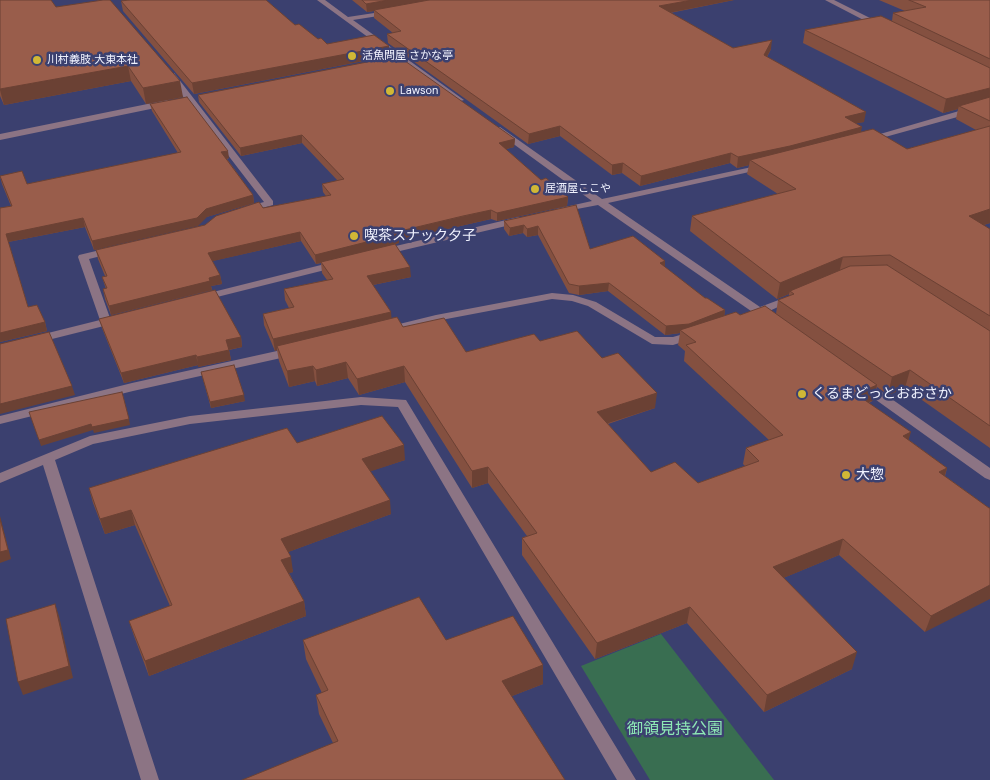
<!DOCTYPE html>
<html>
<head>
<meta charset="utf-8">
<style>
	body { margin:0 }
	canvas { display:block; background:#3b406f }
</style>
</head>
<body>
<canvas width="990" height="780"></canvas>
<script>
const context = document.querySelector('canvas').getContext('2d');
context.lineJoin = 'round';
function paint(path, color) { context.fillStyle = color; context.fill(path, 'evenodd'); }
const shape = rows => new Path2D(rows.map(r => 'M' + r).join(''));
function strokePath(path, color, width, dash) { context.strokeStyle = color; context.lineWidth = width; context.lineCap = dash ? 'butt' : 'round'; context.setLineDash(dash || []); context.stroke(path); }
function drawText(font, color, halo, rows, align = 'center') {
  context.font = font + ' "DM Sans","Noto Sans JP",sans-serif'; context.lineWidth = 5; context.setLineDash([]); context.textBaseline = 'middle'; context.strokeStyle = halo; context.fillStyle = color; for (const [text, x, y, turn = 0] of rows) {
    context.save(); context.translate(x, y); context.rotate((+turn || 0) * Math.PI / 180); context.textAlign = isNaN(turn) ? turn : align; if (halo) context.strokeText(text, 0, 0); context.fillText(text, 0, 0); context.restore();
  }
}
const green = shape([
	[661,634,774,780,650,780,581,666]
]);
const minor = shape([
	[317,0,325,0,348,17,394,10,394,14,391,14,353,20,464,100,457,102,317,0],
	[825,0,834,0,884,25,877,27,825,0],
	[168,73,174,73,273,201,273,205,245,213,241,212,241,208,264,202,168,77,168,73],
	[167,100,170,101,170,105,0,140,0,134,167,100],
	[990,102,990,108,867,142,863,139,990,102],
	[500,127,602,199,766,164,768,166,763,169,608,203,760,307,792,295,798,298,767,312,770,315,768,317,749,316,747,314,751,311,598,205,556,213,556,209,592,201,497,132,497,128,500,127],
	[519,217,524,220,523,222,383,255,378,252,383,249,519,217],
	[113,247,118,250,117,252,89,259,110,318,120,318,122,320,120,322,36,343,32,341,30,339,32,337,100,320,78,257,79,255,113,247],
	[337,261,341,262,342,264,341,266,201,301,195,298,197,296,337,261],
	[552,293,573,295,596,302,655,337,673,337,694,331,700,335,698,337,673,345,652,344,588,306,572,301,552,299,436,321,387,333,381,330,383,328,436,315,552,293],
	[295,347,299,348,301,351,299,354,133,391,0,424,0,416,132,383,295,347],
	[862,380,866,381,990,468,990,480,985,478,858,387,856,384,862,380],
	[361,397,406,400,636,780,617,780,398,407,361,405,190,424,93,444,55,460,159,780,141,780,43,465,0,483,0,473,90,436,190,416,361,397]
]);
const wall = shape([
	[0,0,56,7,183,97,146,104,131,81,4,105,0,96],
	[127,0,266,0,295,25,318,39,327,44,389,46,389,56,194,94,123,11,121,1],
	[352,0,734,0,670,13,733,48,771,49,767,57,864,122,856,123,861,132,907,149,976,130,956,119,958,109,943,113,803,43,805,30,892,21,893,13,905,11,879,0,990,0,990,223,984,225,990,229,990,448,905,388,888,395,877,387,874,400,869,403,909,440,947,468,945,476,989,508,925,632,839,555,783,578,852,669,764,712,687,623,595,659,522,555,522,538,527,536,488,483,472,488,405,382,359,395,348,378,317,386,315,381,289,387,279,361,277,350,275,351,264,325,263,314,289,308,285,300,284,289,327,280,322,273,321,263,316,264,301,241,212,261,220,275,222,284,211,286,212,290,111,315,105,299,103,289,106,289,102,277,105,276,98,259,96,250,205,225,263,208,326,196,323,192,322,184,338,181,302,143,241,156,199,102,198,95,515,139,514,147,506,149,541,180,568,197,567,206,497,221,491,219,399,240,399,243,395,244,411,277,373,285,391,312,391,318,403,327,466,352,540,341,602,358,655,408,608,424,651,472,698,483,745,466,743,464,746,448,769,440,684,361,685,351,678,345,680,333,665,335,608,291,579,295,569,293,538,235,527,237,523,233,509,236,504,229,504,221,576,205,590,249,665,268,705,298,725,310,724,316,776,314,778,300,789,296,789,294,777,299,690,231,692,216,778,194,747,174,749,165,737,168,730,163,640,186,622,173,612,175,560,136,528,144,388,43,387,34,393,33,374,18,374,11,367,12],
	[150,104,229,158,227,159,253,195,254,203,94,250,85,227,8,242,28,307,45,322,47,331,0,342,0,208,11,206,2,184,0,176,27,184,178,153,152,111],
	[99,319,241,337,242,347,229,350,231,360,198,367,198,365,124,383,102,328],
	[201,372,245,401,211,408],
	[297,443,405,460,370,471,391,514,288,552,293,572,289,573,304,601,306,616,149,676,134,636,129,621,170,606,135,525,105,534,93,503,89,488],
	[303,640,446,640,543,684,512,696,333,743,319,714,316,695,322,693,306,659]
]);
const shadedWall = shape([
	[388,0,438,0,374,10,374,11,367,12,366,4],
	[692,0,734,0,658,15,659,6],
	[772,40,771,49,763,64,764,55],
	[389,46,389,56,194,94,192,83],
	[128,66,131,81,4,105,0,90,0,89],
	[180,81,183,97,146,104,143,88],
	[990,88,990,101,959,106,958,109,943,113,946,99],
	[866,112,864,122,843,126,845,117],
	[560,126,560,136,528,144,529,134],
	[862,127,860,136,750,160,749,165,737,168,738,157],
	[302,135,302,143,241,156,240,148],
	[515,139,514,147,499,151,499,143],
	[228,151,229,158,223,160,221,152],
	[731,153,730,163,640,186,641,176],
	[623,163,622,173,612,175,612,165],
	[253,195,254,203,207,217,198,226,94,250,92,241],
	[568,197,567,206,497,221,497,213],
	[990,209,990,223,965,231,969,216],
	[491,210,491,219,399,240,399,243,316,264,315,255,396,232],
	[83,218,85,227,8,242,6,234],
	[524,225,523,233,509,236,510,228],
	[538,226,538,235,527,237,527,229],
	[300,232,301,241,209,262,208,253],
	[843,257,839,273,790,291,789,294,777,299,780,283],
	[665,261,665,270,660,263],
	[410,267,411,277,368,286,367,276],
	[220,275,222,284,211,286,212,290,111,315,109,306],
	[609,283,608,291,579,295,579,286],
	[725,310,724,319,680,330,680,333,665,335,666,326],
	[391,312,392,323,277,346,277,350,275,351,273,339],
	[45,322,47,331,0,342,0,333],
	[241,337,242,347,228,350,226,340],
	[229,350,231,360,198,367,197,357],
	[196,355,198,365,124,383,121,373],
	[346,362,348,378,317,386,316,370],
	[313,366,315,381,289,387,287,371],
	[404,366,405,382,359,395,357,379],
	[910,370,905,388,888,395,892,377],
	[877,385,874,400,852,409,856,394],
	[72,386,75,395,0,414,0,404],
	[657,393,655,408,596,427,597,412],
	[244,395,245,401,211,408,210,402],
	[129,419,130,425,94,433,93,430,41,446,39,440,91,424],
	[911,432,906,448,903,436],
	[404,445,405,460,363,474,362,459],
	[488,467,488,483,472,488,472,471],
	[947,468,942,484,939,472],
	[390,500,391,514,283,554,281,539],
	[131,510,135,525,105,534,100,519],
	[0,516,11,559,0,563],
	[843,539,839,555,769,584,773,567],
	[291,557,293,572,284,575,281,560],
	[990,585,990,599,925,632,931,616],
	[304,601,306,616,149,676,145,661],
	[55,604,59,616,73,678,23,695,18,682],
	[690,607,687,623,595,659,597,643],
	[857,652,852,669,764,712,767,695],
	[543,665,543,684,502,700,502,681]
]);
const building = shape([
	[0,0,51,0,56,7,103,0,110,0,180,81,143,88,128,66,0,89,0,0],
	[129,0,266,0,295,25,299,24,318,39,321,38,327,44,374,35,389,46,192,83,121,1,129,0],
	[362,0,388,0,366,4,362,0],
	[429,0,692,0,659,6,733,48,772,40,764,55,866,112,845,117,862,127,790,146,738,157,731,153,641,176,623,163,612,165,560,126,529,134,387,34,401,31,374,10,429,0],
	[909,0,990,0,990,59,893,13,926,7,909,0],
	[881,16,990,68,990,88,946,99,805,30,881,16],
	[398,56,515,139,499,143,541,180,546,178,568,197,497,213,491,210,463,216,396,232,398,234,315,255,300,232,208,253,220,275,209,278,210,281,109,306,103,289,107,288,102,277,107,276,96,250,205,225,216,216,259,202,263,208,331,195,322,184,344,179,302,135,240,148,198,95,398,56],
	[187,97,228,151,221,152,253,195,206,209,197,218,92,241,83,218,6,234,28,307,37,305,45,322,0,333,0,208,12,206,0,176,22,171,27,184,181,152,150,104,187,97],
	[990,97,990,121,959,106,990,97],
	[990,126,990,209,969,216,990,229,990,316,890,255,843,257,780,283,692,216,796,189,750,160,873,129,907,149,990,126],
	[576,205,590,249,633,236,665,261,660,263,705,298,707,298,725,310,689,324,666,326,609,283,579,286,569,284,538,226,527,229,524,225,510,228,504,221,576,205],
	[395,244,410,267,367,276,391,312,273,339,263,314,294,307,284,289,333,279,321,262,395,244],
	[887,265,990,331,990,426,910,370,892,377,778,300,794,294,790,291,850,266,887,265],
	[215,290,241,337,226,340,229,350,197,357,196,355,121,373,99,319,215,290],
	[765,306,877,385,856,394,911,432,903,436,947,468,939,472,989,508,990,508,990,585,931,616,843,539,773,567,857,652,767,695,690,607,597,643,522,538,537,533,488,467,472,471,404,366,357,379,346,362,316,370,313,366,287,371,277,346,397,317,403,327,444,318,466,352,534,334,540,341,577,331,602,358,618,353,657,393,597,412,651,472,675,462,698,483,759,461,746,448,783,435,686,345,696,342,680,330,736,312,740,315,765,306],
	[49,332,72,386,0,404,0,344,49,332],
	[234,365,244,395,210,402,201,372,234,365],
	[122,392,129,419,92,427,91,424,39,440,29,412,122,392],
	[382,416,404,445,362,459,390,500,281,539,291,557,281,560,304,601,145,661,129,621,172,605,131,510,100,519,89,488,287,428,297,443,382,416],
	[0,519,8,550,0,552,0,519],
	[419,597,446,640,513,616,543,665,502,681,565,780,242,780,338,741,316,695,328,690,303,640,419,597],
	[55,604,69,666,18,682,6,619,55,604]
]);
const markers = [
	[352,56,5,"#d0b736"],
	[37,60,5,"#d0b736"],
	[390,91,5,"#d0b736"],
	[535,189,5,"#d0b736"],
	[354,236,5,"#d0b736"],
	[802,394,5,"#d0b736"],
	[846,475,5,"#d0b736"]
];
const farPoinames = [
	["活魚問屋 さかな亭",362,56],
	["川村義肢 大東本社",47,60],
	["Lawson",400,91],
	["居酒屋ここや",545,189]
];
const poiNames = [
	["喫茶スナック夕子",364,236],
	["くるまどっとおおさか",812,394],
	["大惣",856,475]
];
const nearParknames = [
	["御領見持公園",675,730]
];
paint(green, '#396e51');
paint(minor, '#8c7484');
paint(wall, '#845040');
paint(shadedWall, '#6b4134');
paint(building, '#995d4b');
strokePath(building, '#6b4134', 1);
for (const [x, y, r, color] of markers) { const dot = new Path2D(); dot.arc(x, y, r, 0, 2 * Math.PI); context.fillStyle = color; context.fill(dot); strokePath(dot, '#3b406f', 2); }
drawText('11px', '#f1f3ff', '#3b406f', farPoinames, 'left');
drawText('14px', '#f1f3ff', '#3b406f', poiNames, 'left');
drawText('16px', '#8ee9b5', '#3b406f', nearParknames);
</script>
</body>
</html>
